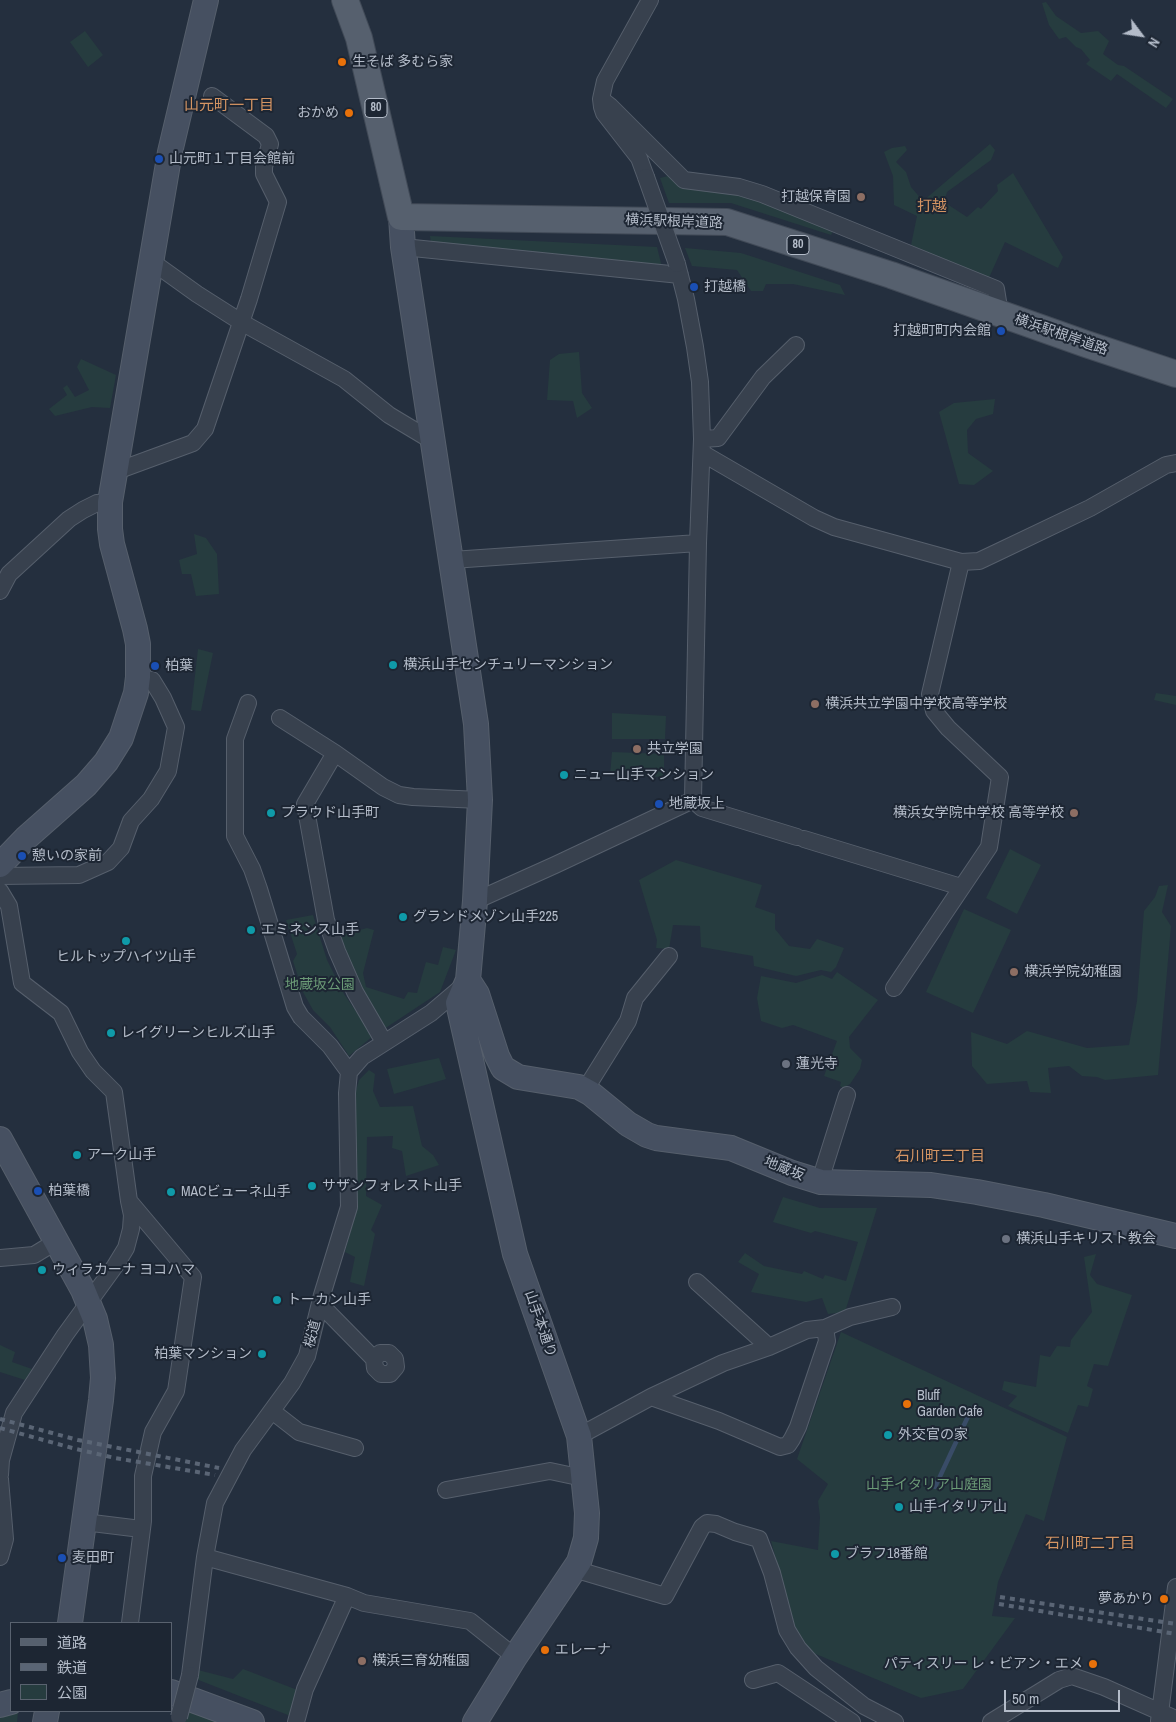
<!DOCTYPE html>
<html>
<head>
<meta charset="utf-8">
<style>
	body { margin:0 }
	#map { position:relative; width:1176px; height:1722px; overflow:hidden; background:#242f3e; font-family:"Archivo Narrow","Noto Sans JP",sans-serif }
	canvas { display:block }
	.legend { position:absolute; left:10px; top:1622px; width:162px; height:90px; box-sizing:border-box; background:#1d2633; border:1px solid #59626f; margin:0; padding:6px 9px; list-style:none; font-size:15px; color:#b4bcc9 }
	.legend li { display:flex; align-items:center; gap:10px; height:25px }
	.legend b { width:25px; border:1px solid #59626f }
	.north { position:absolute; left:1116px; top:10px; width:50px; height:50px; -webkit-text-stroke:4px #1d2633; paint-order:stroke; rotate:121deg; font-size:14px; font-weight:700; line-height:20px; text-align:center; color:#b4bcc9 }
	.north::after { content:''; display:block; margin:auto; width:18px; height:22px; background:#b4bcc9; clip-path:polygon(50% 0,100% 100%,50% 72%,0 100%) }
	.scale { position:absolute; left:1004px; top:1690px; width:116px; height:22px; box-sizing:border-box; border:2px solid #b4bcc9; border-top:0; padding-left:6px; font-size:15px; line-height:18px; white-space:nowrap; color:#b4bcc9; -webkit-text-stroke:4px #1d2633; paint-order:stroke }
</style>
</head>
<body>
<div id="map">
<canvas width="1176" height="1722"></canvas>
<ul class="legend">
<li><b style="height:6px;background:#56606e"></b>道路</li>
<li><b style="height:6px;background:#5a6575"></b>鉄道</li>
<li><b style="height:14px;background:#263c3f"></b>公園</li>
</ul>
<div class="north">N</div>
<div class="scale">50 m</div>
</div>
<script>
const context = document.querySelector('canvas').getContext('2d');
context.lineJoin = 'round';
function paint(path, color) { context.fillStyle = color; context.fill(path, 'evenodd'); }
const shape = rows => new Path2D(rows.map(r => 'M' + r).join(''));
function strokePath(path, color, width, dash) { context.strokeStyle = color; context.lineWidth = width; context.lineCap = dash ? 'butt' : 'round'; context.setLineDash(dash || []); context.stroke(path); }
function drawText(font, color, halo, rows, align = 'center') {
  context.font = font + ' "Archivo Narrow","Noto Sans JP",sans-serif'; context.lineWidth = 4; context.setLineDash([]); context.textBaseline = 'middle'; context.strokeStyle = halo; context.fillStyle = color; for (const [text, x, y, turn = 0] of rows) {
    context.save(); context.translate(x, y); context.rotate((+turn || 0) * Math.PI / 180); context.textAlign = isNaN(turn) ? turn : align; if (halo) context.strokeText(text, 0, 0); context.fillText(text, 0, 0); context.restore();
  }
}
const green = shape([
	[1046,2,1056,16,1081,33,1098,31,1109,41,1103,54,1118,65,1124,66,1173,99,1166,108,1117,74,1111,81,1086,64,1090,60,1081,49,1076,47,1066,37,1059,39,1049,25,1042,3],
	[85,31,103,55,88,67,70,42],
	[990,144,995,150,991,160,947,192,944,202,967,217,978,207,981,209,998,191,997,185,1013,173,1063,257,1058,268,1005,242,988,280,911,245,917,216,894,205,893,176,884,152,892,148,905,146,907,150,896,162,906,172,911,187,923,201],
	[668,176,678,185,743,193,834,229,831,235,731,203,669,203,660,178],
	[430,236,657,247,662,267,431,243],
	[685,248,741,253,840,285,845,295,793,284,766,284,763,291,751,291,737,270,692,266],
	[579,352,582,393,592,408,577,418,573,401,547,400,550,360,559,354],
	[81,359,116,375,110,408,92,407,55,416,49,409,67,395,63,388,67,385,75,397,89,390,77,367],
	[995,399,993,414,976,419,967,430,968,453,993,471,974,485,959,484,939,412,954,403],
	[194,534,206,538,217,554,219,594,196,596,191,574,182,574,179,560,197,554],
	[198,649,213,653,201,711,191,710],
	[1156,693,1176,696,1176,705,1154,700],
	[612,713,666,716,665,739,612,739],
	[612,752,664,754,664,777,610,775],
	[1010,849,1041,865,1017,914,986,898],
	[676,860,762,885,755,907,775,914,775,929,789,946,810,949,817,939,844,948,836,967,831,972,821,970,796,976,754,966,753,956,701,947,700,926,673,925,669,949,656,948,657,940,639,880],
	[1168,885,1162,912,1171,926,1158,1075,1105,1080,1097,1077,1082,1076,1069,1066,1048,1068,1051,1093,1030,1092,1027,1081,987,1084,972,1066,971,1032,1007,1044,1027,1031,1087,1048,1129,1045,1137,1001,1144,911,1155,897,1159,886],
	[964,909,1011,930,973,1013,926,992],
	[313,915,327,960,344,994,373,1036,349,1056,330,1027,313,1010,303,992,293,961,297,954,286,920],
	[367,928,374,930,363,973,366,987,404,999,408,992,417,993,426,962,438,965,443,947,456,950,440,992,384,1029,358,990,338,936],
	[837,972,878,1000,849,1037,850,1048,862,1060,860,1069,850,1084,843,1088,840,1086,841,1082,824,1076,837,1041,793,1025,782,1028,761,1021,757,998,761,976,796,983,822,975,832,979],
	[439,1058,446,1079,394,1094,387,1069],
	[369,1070,375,1074,373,1091,380,1107,413,1106,422,1146,433,1155,439,1165,406,1176,402,1151,392,1148,393,1136,367,1137,366,1196,382,1205,371,1230,375,1234,364,1286,350,1282,355,1257,345,1252,357,1208,354,1098,359,1080],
	[783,1197,820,1208,877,1208,845,1312,828,1314,822,1298,806,1302,751,1292,759,1274,738,1262,745,1253,764,1266,802,1274,804,1271,823,1279,825,1275,846,1281,858,1242,815,1231,811,1233,773,1222],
	[1096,1254,1090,1275,1097,1284,1132,1295,1108,1366,1094,1364,1087,1386,1093,1389,1088,1407,1078,1405,1068,1433,1008,1406,1017,1396,1002,1390,1004,1381,1036,1387,1040,1355,1050,1357,1057,1346,1070,1347,1071,1340,1092,1312,1084,1257],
	[841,1332,1067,1437,1044,1521,1026,1514,998,1582,992,1616,1015,1618,963,1689,921,1698,811,1652,795,1627,771,1541,818,1550,820,1517,818,1501,828,1484,797,1459],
	[0,1345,15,1352,12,1362,32,1369,25,1380,0,1372],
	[243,1669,300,1691,293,1717,196,1679,198,1670,233,1679],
	[187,1709,222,1722,183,1722],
	[18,1712,17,1722,0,1722,0,1716]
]);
const stream = shape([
	[935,1487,972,1408]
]);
const street = shape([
	[601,99,610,106,684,180,739,187,762,194,996,289,1000,314],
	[646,177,639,158,604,113,602,107,601,99,605,81,650,0],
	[403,247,680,275],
	[151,261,197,294,241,322,344,379,389,415,434,442],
	[677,264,686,299,695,347,700,382,702,439,698,543,693,800,702,808,797,837],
	[702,439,718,438,763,377,796,345],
	[702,453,814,518,834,527,961,562,979,561,998,552,1090,508,1166,465,1176,463],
	[114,472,193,443,205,429,249,299,278,202,264,174,264,167,270,144,266,136,212,96],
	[452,560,698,543],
	[0,591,9,574,69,519,83,510,97,503,110,502],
	[248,703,235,739,235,836,252,869,259,889,295,1007,301,1017,330,1046,349,1072],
	[280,718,335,753,383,787,399,795,413,797,480,800],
	[335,753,305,804,326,920,337,951,355,992,384,1042],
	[804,839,961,887],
	[0,876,79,875,108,862,121,848,131,821,151,799,168,771,176,727,163,698,152,680,138,677],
	[0,891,9,906,22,983,61,1013,80,1052,93,1071,114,1092,129,1201,193,1277,176,1391,153,1432,143,1476,143,1521,130,1623],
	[475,901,555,865,693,800],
	[894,988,989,847,1000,777,948,728,934,711,930,694,961,562],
	[585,1090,628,1021,635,998,669,956],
	[824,1168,847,1095],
	[0,1258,34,1255,57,1241],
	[697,1282,769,1347],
	[320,1304,374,1359,375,1368,381,1374,390,1374,396,1367,395,1359,389,1353,380,1353,374,1359],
	[651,1397,723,1363,769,1347,807,1330,825,1328,850,1317,892,1307],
	[272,1411,299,1432,355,1448],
	[579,1436,651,1397,719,1421,780,1447,788,1445,792,1439,798,1427,827,1341,825,1328],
	[0,1475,1,1460,14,1413,65,1335,115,1266,126,1248,131,1229,132,1215,129,1201],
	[0,1479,5,1539,0,1557],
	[446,1490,550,1471,583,1478],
	[84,1522,141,1529],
	[205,1557,347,1596,364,1603,470,1621,515,1657],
	[574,1569,665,1596,702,1527,707,1523,716,1524,735,1532,759,1539,772,1573,787,1630,798,1648,816,1668,864,1706,895,1722],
	[190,1675,205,1557,215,1503,243,1450,292,1383,307,1356,322,1295,349,1207,347,1093,349,1072,362,1057,431,1013,464,985],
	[753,1680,778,1673,852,1722],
	[1159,1721,1176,1587],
	[296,1722,305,1689,347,1596],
	[991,1722,1059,1680,1072,1676,1104,1687,1176,1719]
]);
const secondary = shape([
	[401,217,403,247,476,724,480,800,475,901,468,980,458,1003,515,1254,579,1436,587,1513,586,1538,579,1562,515,1657,475,1722],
	[0,865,26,838,86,785,106,762,121,738,136,693,138,677,138,644,135,629,112,544,110,529,110,502,170,152,206,0],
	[468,980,477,994,497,1056,503,1068,518,1077,579,1087,590,1093,628,1124,647,1135,656,1138,731,1148,792,1173,821,1182,931,1185,977,1192,1044,1205,1176,1236],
	[0,1139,83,1290,95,1319,101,1345,103,1378,101,1400,70,1623],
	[171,1692,252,1722],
	[0,1705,11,1702],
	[45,1722,47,1711]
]);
const primary = shape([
	[345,0,359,38,401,217,727,222,891,275,1086,344,1176,374]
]);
const rail = shape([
	[0,1419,78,1440,219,1468],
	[0,1428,76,1449,115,1458,215,1475],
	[1000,1597,1176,1624],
	[999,1604,1176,1634]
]);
const streetBridge = shape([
	[646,177,677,264],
	[179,1717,190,1675]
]);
const markers = [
	[342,62,5,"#e8710a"],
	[349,113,5,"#e8710a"],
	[159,159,5,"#1a4fb4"],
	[861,197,5,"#8d6e63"],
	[694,287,5,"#1a4fb4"],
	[1001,331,5,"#1a4fb4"],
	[393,665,5,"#0f9aa8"],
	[155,666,5,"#1a4fb4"],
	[815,704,5,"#8d6e63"],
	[637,749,5,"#8d6e63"],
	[564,775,5,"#0f9aa8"],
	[659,804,5,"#1a4fb4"],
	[271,813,5,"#0f9aa8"],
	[1074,813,5,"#8d6e63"],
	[22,856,5,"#1a4fb4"],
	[403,917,5,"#0f9aa8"],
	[251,930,5,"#0f9aa8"],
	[126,941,5,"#0f9aa8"],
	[1014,972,5,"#8d6e63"],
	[111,1033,5,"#0f9aa8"],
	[786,1064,5,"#6b7280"],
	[77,1155,5,"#0f9aa8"],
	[312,1186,5,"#0f9aa8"],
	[38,1191,5,"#1a4fb4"],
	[171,1192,5,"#0f9aa8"],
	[1006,1239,5,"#6b7280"],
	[42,1270,5,"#0f9aa8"],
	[277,1300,5,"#0f9aa8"],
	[262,1354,5,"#0f9aa8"],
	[907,1404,5,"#e8710a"],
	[888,1435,5,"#0f9aa8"],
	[899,1507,5,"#0f9aa8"],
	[835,1554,5,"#0f9aa8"],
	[62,1558,5,"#1a4fb4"],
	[1164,1599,5,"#e8710a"],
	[545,1650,5,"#e8710a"],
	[362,1661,5,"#8d6e63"],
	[1093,1664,5,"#e8710a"]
];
const shields = [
	[376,108,22],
	[798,245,22]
];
const shieldNames = [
	["80",376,108],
	["80",798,245]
];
const poiNames = [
	["生そば 多むら家",352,62],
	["おかめ",339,113,"right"],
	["山元町１丁目会館前",169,159],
	["打越保育園",851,197,"right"],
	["打越橋",704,287],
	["打越町町内会館",991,331,"right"],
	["横浜山手センチュリーマンション",403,665],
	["柏葉",165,666],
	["横浜共立学園中学校高等学校",825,704],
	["共立学園",647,749],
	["ニュー山手マンション",574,775],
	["地蔵坂上",669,804],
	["プラウド山手町",281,813],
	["横浜女学院中学校 高等学校",1064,813,"right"],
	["憩いの家前",32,856],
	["グランドメゾン山手225",413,917],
	["エミネンス山手",261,930],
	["ヒルトップハイツ山手",126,957,"center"],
	["横浜学院幼稚園",1024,972],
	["レイグリーンヒルズ山手",121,1033],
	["蓮光寺",796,1064],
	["アーク山手",87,1155],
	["サザンフォレスト山手",322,1186],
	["柏葉橋",48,1191],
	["MACビューネ山手",181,1192],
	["横浜山手キリスト教会",1016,1239],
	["ウィラカーナ ヨコハマ",52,1270],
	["トーカン山手",287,1300],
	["柏葉マンション",252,1354,"right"],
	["Bluff",917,1396],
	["Garden Cafe",917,1412],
	["外交官の家",898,1435],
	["山手イタリア山",909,1507],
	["ブラフ18番館",845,1554],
	["麦田町",72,1558],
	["夢あかり",1154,1599,"right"],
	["エレーナ",555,1650],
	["横浜三育幼稚園",372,1661],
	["パティスリー レ・ビアン・エメ",1083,1664,"right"]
];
const streetNames = [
	["横浜駅根岸道路",674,222,2],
	["横浜駅根岸道路",1061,335,19],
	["地蔵坂",784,1169,22],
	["山手本通り",540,1324,71],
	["桜道",313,1334,-75]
];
const parkNames = [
	["地蔵坂公園",320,985],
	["山手イタリア山庭園",929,1485]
];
const neighbourhoodNames = [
	["山元町一丁目",229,106],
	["打越",932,207],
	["石川町三丁目",940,1157],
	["石川町二丁目",1090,1544]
];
paint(green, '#263c3f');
strokePath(stream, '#394c67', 4.5);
strokePath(street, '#565f6c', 18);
strokePath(secondary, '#565f6c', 26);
strokePath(primary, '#414a57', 28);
strokePath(street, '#38414e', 16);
strokePath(secondary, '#465061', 24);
strokePath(primary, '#56606e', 26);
strokePath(rail, '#5a6575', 4, [5, 5]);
strokePath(streetBridge, '#565f6c', 18, []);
strokePath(streetBridge, '#38414e', 16);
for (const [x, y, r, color] of markers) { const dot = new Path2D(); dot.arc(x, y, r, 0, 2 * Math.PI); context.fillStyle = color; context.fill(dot); strokePath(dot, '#1d2633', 2); }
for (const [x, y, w] of shields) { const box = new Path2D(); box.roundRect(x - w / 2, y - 9.5, w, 19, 4); context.fillStyle = '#1d2633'; context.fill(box); strokePath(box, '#b4bcc9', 1); }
drawText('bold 12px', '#b4bcc9', null, shieldNames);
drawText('14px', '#b4bcc9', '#1d2633', poiNames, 'left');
drawText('14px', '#b4bcc9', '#1d2633', streetNames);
drawText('14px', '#6b9a76', '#1d2633', parkNames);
drawText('15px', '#d59563', '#1d2633', neighbourhoodNames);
</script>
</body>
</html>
